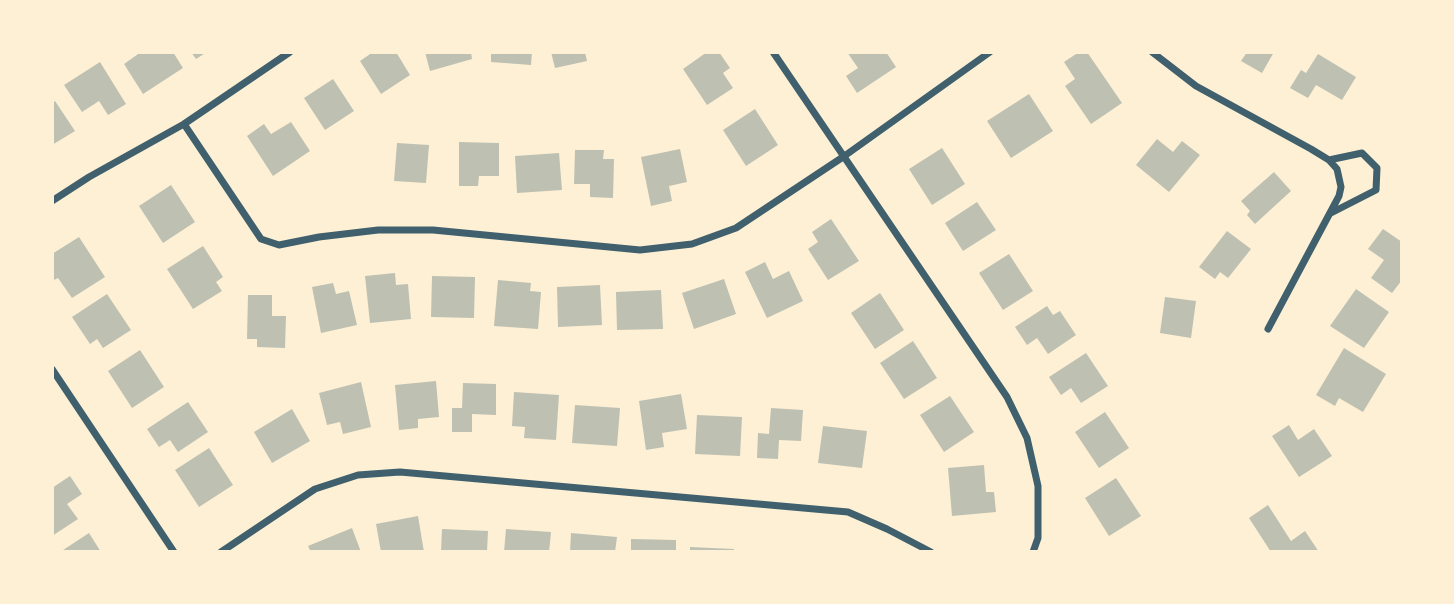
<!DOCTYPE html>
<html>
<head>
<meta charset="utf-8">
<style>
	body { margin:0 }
	#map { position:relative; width:1454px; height:604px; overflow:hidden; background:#fdf0d5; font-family:Manrope,sans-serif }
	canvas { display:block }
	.frame { position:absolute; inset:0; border:54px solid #fdf0d5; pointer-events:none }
</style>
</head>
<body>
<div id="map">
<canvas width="1454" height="604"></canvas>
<div class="frame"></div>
</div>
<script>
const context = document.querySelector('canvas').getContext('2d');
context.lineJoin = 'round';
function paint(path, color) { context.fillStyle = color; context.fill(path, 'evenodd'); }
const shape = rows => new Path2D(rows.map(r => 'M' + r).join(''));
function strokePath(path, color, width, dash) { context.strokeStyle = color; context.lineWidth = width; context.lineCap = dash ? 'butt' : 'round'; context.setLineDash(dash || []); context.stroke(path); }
const building = shape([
	[141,52,173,52,183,68,143,94,124,64],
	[191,52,207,52,196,59],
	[373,52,396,52,410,75,381,94,360,61],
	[425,52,471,52,472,59,430,71],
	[491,52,532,52,531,65,491,62],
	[551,52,585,52,587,61,555,68],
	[707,52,719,52,730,68,723,73,733,88,707,105,683,69],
	[847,52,886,52,896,67,857,93,846,76,858,68],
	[1079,52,1087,52,1122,103,1091,124,1065,86,1075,79,1064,62],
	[1247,52,1274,52,1262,73,1241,61],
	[1318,54,1356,77,1342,100,1316,85,1308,98,1290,88,1301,70,1306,73],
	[100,62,126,104,108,115,99,101,82,112,64,85],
	[333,79,354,111,325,130,304,98],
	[1029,94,1053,131,1011,158,987,121],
	[55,101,75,131,52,145,52,103],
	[755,109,778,145,746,166,723,130],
	[291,122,310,151,273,176,247,136,264,124,271,134],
	[1157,139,1173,152,1182,141,1200,155,1169,192,1136,165],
	[459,142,499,143,499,176,479,176,478,186,459,186],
	[397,143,429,145,426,183,394,181],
	[942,148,965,184,932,205,909,169],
	[680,149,687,182,669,186,672,201,651,206,641,157],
	[575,150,604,150,603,159,614,159,613,198,590,197,590,184,574,184],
	[559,153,562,190,517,193,515,156],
	[1274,172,1291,191,1255,224,1247,215,1250,211,1241,201],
	[171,185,195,222,163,243,139,206],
	[977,202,996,230,963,251,945,223],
	[831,219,859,261,828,280,808,249,818,242,812,232],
	[1383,229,1402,242,1402,280,1392,293,1371,278,1384,260,1368,249],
	[1227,231,1251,249,1228,278,1220,272,1215,279,1199,267],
	[79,237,105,277,72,298,58,278,52,281,52,254],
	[203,246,223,277,216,282,222,291,193,309,167,269],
	[1009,254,1033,291,1003,310,979,273],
	[765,262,773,279,789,271,803,301,767,318,745,272],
	[395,273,396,285,408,284,411,319,370,323,365,276],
	[432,276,475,277,474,318,431,317],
	[724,279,736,314,694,329,682,293],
	[498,280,531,283,530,291,541,292,538,329,494,326],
	[333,283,336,294,349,291,357,325,321,333,312,287],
	[600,285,602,325,558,327,557,287],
	[1356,289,1389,312,1364,348,1330,326],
	[661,290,663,329,617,330,616,292],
	[880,293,904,330,875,349,851,313],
	[107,294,131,330,103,348,97,339,90,344,72,317],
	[248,295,272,295,272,316,286,316,285,348,257,347,257,339,247,339],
	[1165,297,1196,301,1191,338,1160,333],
	[1047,306,1053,315,1060,311,1076,335,1048,354,1037,338,1027,345,1015,327],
	[913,341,937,378,904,399,880,363],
	[1344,348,1386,374,1363,412,1339,398,1335,406,1316,395],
	[140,350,164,387,132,408,108,371],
	[1086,353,1108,386,1081,403,1071,388,1061,395,1049,377],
	[436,381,439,417,418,419,418,428,399,430,395,385],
	[361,382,371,427,343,434,340,422,327,425,319,393],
	[463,383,496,384,496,415,472,414,472,432,452,432,452,408,462,408],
	[514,392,559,395,556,440,524,438,525,427,512,426],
	[681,394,687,429,662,433,664,447,646,450,639,401],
	[950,396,974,432,944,452,920,415],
	[188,402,208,432,178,452,170,440,159,447,147,429],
	[575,405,620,408,617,446,572,443],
	[771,408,803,410,801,441,779,440,778,459,757,458,758,433,769,434],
	[292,409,310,441,272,463,254,432],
	[1105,412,1129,448,1099,468,1075,432],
	[697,415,742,417,740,456,695,454],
	[1289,425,1298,440,1314,429,1332,456,1299,477,1272,436],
	[823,426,867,431,862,468,818,463],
	[209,448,233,485,199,507,175,470],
	[984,465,986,492,994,492,996,512,952,516,948,468],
	[70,476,82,494,67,504,78,519,52,536,52,488],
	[1116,478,1141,516,1109,536,1085,498],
	[1268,505,1291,541,1305,531,1319,552,1271,552,1249,518],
	[418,516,424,552,381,552,376,524],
	[352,528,361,552,311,552,308,546],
	[442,529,488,531,487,552,441,552],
	[506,529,551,532,549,552,504,552],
	[89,533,101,552,60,552],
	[571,533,617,537,615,552,570,552],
	[631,539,676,540,676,552,631,552],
	[690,547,734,549,734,552,690,552]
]);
const minor = shape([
	[773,52,1007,397,1027,438,1038,486,1038,538,1033,552],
	[1152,52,1196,86,1311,149,1329,160,1337,169,1341,187,1339,196,1268,329],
	[184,124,261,239,279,245,319,237,378,230,433,230,640,250,692,244,736,228,843,157,990,52],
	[1329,160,1362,153,1377,168,1376,190,1331,213],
	[52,201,89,177,184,124,290,52],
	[52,369,174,552],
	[221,552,315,489,358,475,400,472,848,512,887,529,931,552]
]);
paint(building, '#bec0b2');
strokePath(minor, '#3f606c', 7);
</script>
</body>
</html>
